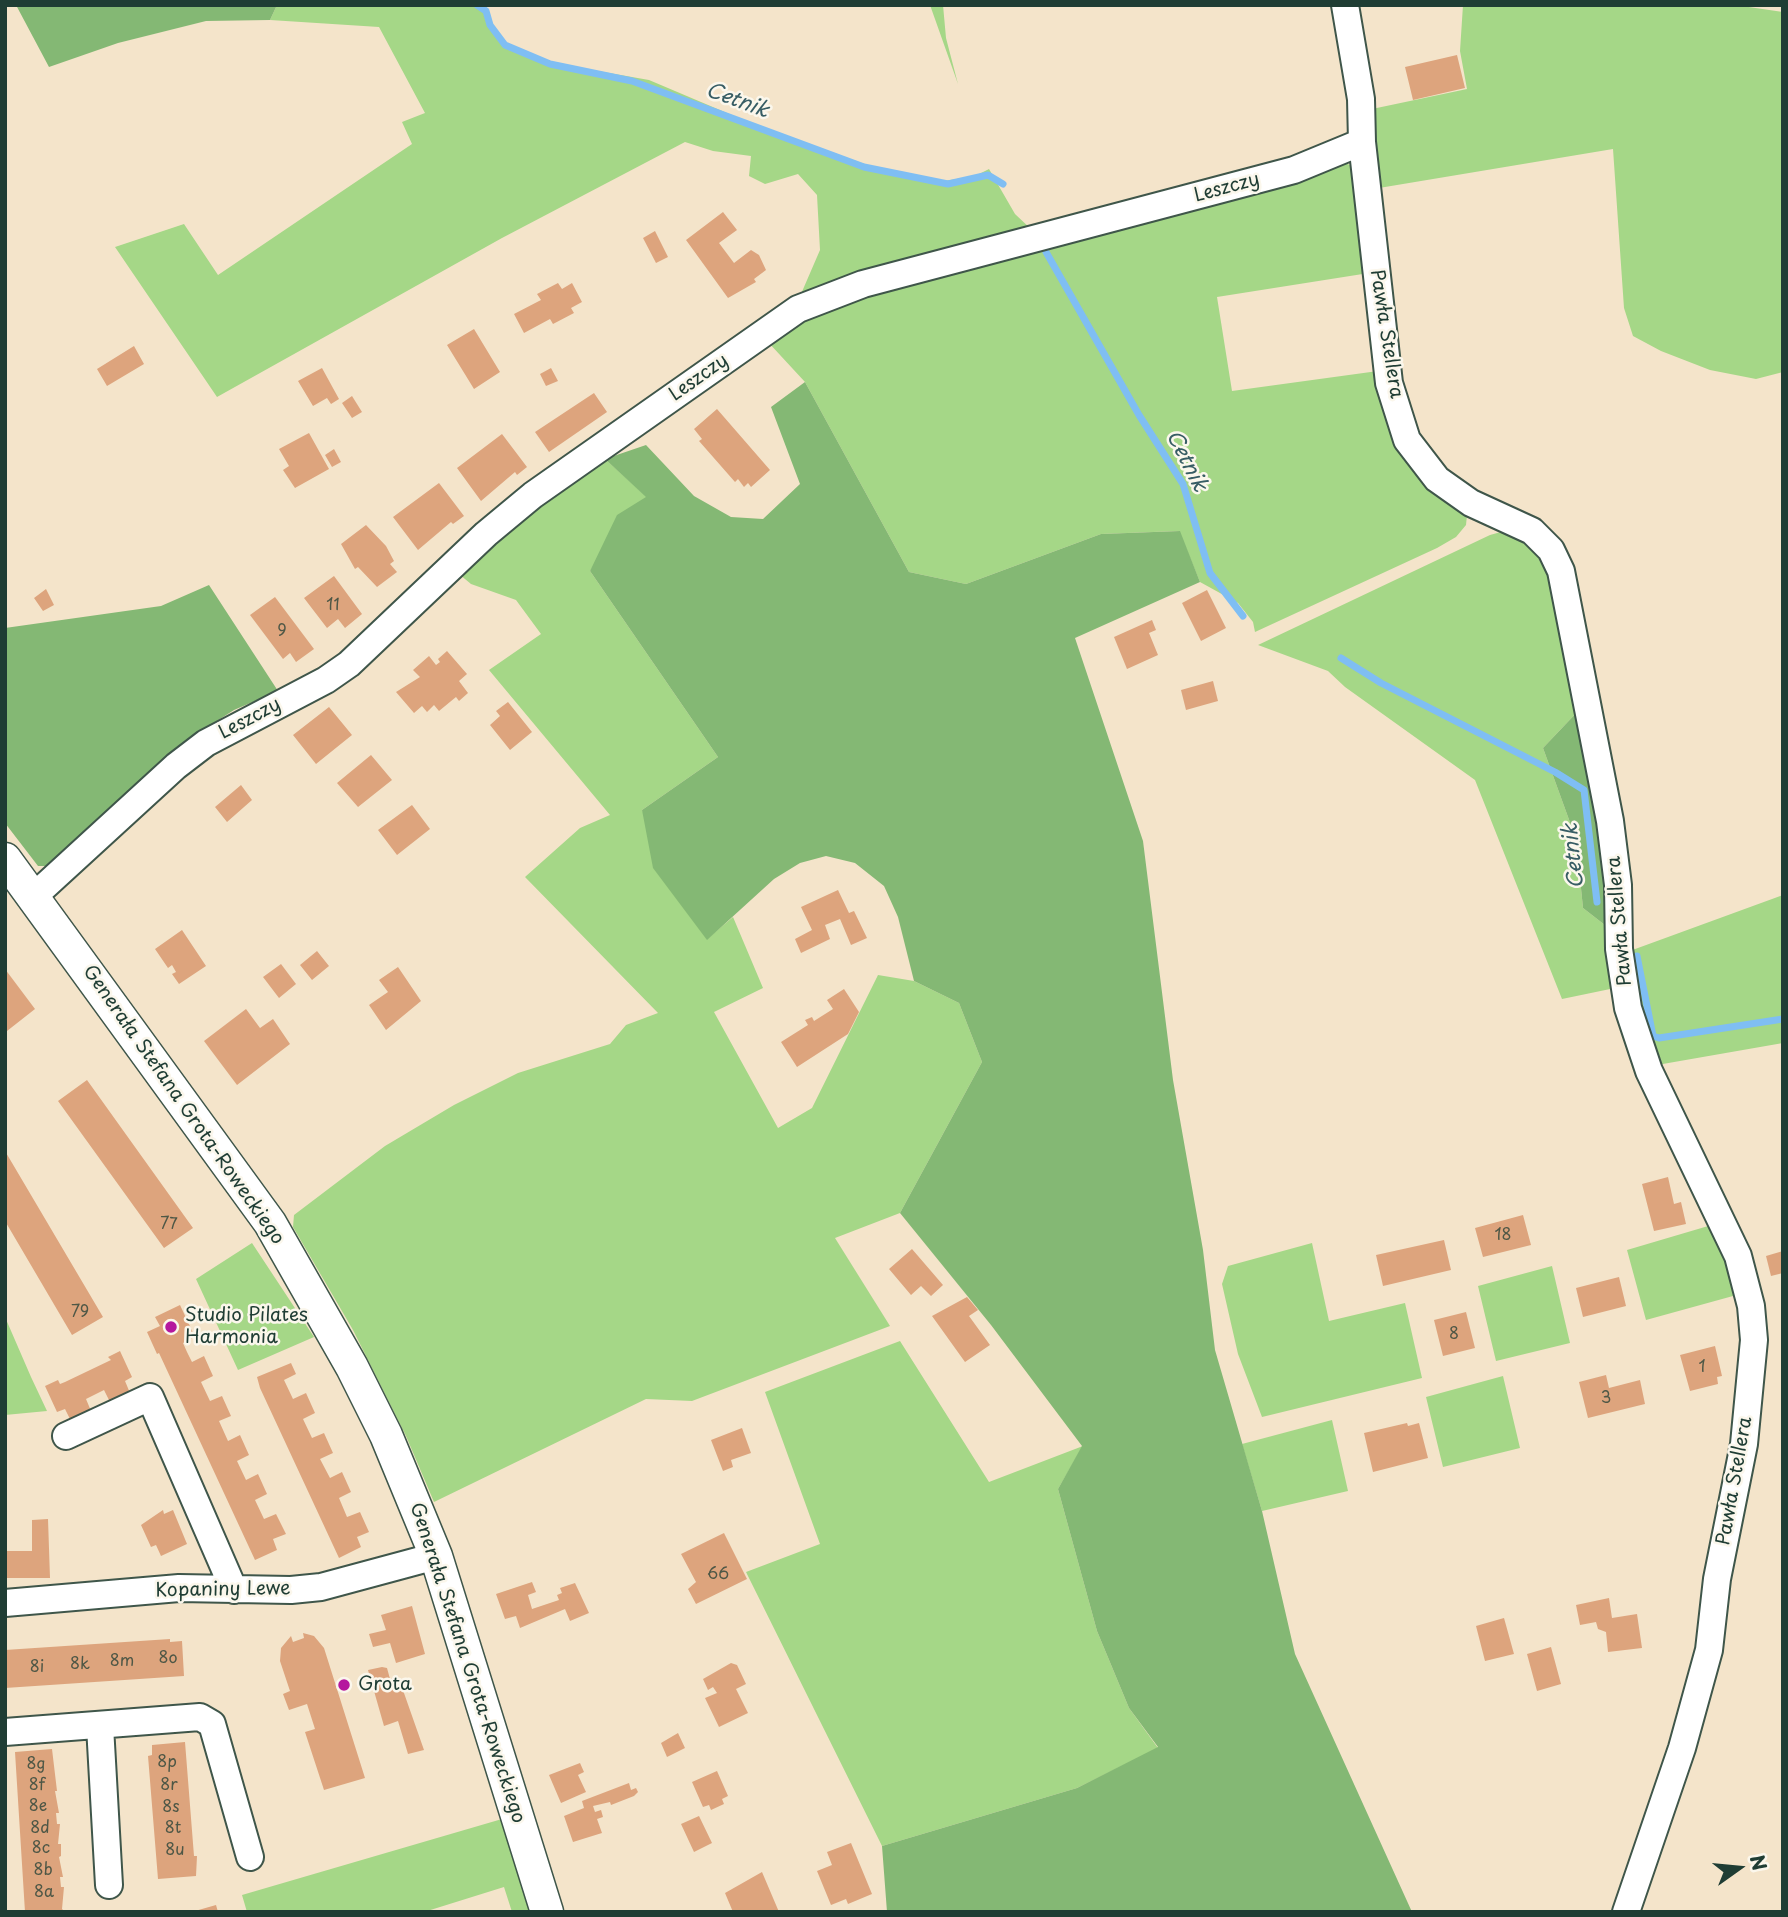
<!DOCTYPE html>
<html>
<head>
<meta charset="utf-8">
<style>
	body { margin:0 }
	#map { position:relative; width:1788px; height:1917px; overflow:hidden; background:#f4e4ca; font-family:"Playpen Sans",sans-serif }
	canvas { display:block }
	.frame { position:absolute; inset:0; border:7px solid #1f3d34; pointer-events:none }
	.north { position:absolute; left:1704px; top:1833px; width:70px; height:70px; -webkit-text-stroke:5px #fbf7ec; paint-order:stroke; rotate:75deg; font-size:19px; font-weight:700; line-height:28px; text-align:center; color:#1f3d34 }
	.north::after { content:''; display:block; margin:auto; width:24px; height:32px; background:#1f3d34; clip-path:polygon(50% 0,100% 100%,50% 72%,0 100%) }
</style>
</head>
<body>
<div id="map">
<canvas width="1788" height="1917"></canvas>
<div class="frame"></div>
<div class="north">N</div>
</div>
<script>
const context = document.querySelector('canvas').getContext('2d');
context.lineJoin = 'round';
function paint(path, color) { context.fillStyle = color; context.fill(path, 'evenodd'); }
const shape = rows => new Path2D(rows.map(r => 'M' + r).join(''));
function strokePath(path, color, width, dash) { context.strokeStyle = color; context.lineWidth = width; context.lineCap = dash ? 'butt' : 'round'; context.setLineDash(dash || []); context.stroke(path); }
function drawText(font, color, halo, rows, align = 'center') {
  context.font = font + ' "Playpen Sans",sans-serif'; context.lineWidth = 5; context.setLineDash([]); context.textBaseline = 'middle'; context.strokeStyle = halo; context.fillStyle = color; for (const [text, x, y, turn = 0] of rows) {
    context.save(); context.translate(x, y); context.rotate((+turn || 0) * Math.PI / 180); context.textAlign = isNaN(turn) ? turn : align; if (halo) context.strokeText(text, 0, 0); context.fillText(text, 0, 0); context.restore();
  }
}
const green = shape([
	[277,5,487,5,485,16,501,43,558,64,649,80,753,124,881,170,944,181,975,176,989,169,1015,214,1032,230,801,294,820,250,817,195,798,174,765,184,749,176,751,156,713,151,685,142,502,238,217,397,115,247,184,224,218,275,412,144,402,122,425,113,379,27,270,20],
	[930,5,943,5,946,38,958,84],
	[1463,5,1735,5,1783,12,1783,372,1756,379,1710,370,1661,351,1633,336,1624,308,1613,149,1379,188,1372,109,1467,89,1460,51],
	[1339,161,1353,166,1369,273,1217,297,1232,391,1378,371,1467,515,1466,525,1456,537,1437,548,1255,632,1253,622,1238,603,1200,582,1179,531,1101,534,966,584,909,572,805,382,768,342,814,312],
	[605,459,647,497,590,571,718,757,642,810,707,939,733,917,763,988,714,1012,778,1128,812,1108,878,975,914,981,959,1003,982,1062,900,1213,835,1238,890,1326,692,1401,646,1399,434,1502,406,1436,353,1330,293,1227,294,1215,385,1146,454,1105,518,1073,610,1044,626,1025,658,1013,525,877,580,828,610,815,489,670,541,634,516,600,471,584,459,574,517,523],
	[1508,530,1547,558,1581,708,1543,748,1576,839,1583,908,1610,929,1615,988,1562,999,1475,780,1345,687,1328,671,1258,645,1490,535],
	[1783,895,1783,1043,1657,1065,1636,1005,1627,952],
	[1715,1224,1734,1282,1733,1296,1646,1320,1627,1250],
	[252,1243,314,1337,238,1370,196,1279],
	[1312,1243,1329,1321,1405,1303,1422,1378,1262,1417,1238,1354,1222,1284,1228,1266],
	[1552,1266,1570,1343,1496,1361,1478,1286],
	[5,1317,31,1377,47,1411,5,1415],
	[900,1341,989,1482,1083,1446,1058,1489,1097,1631,1129,1708,1158,1748,1077,1788,882,1846,746,1572,820,1544,765,1392],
	[1503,1376,1520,1448,1443,1467,1426,1397],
	[1332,1420,1348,1491,1262,1511,1242,1444],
	[502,1819,530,1912,512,1912,504,1887,424,1912,247,1912,242,1895]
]);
const forest = shape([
	[16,5,277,5,270,20,206,21,118,43,49,67],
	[805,382,909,572,966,584,1101,534,1180,531,1200,582,1075,638,1143,841,1173,1080,1203,1250,1215,1350,1262,1511,1295,1654,1412,1912,887,1912,882,1846,1077,1788,1158,1747,1129,1708,1097,1631,1058,1489,1082,1446,991,1325,900,1213,982,1062,959,1003,914,981,898,917,884,886,855,863,826,856,800,863,774,879,707,940,653,868,642,810,718,757,590,571,617,515,646,497,605,459,646,445,694,496,731,517,763,519,800,484,771,407],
	[209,585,278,691,234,710,195,735,47,866,38,866,5,823,5,628,161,606],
	[1581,708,1603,825,1610,929,1583,908,1576,839,1543,748]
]);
const stream = shape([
	[477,5,486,11,490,25,505,45,550,64,632,81,864,167,948,184,988,175,1003,184],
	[1046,252,1139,415,1183,484,1210,573,1243,616],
	[1341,658,1381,683,1555,772,1584,790,1597,902],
	[1637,956,1653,1036,1659,1038,1783,1019]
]);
const building = shape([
	[1457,55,1465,88,1413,100,1405,67],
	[723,212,737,230,719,243,734,263,751,250,759,255,766,270,754,279,756,282,728,298,686,240],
	[655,231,668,257,656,263,643,238],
	[558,283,562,289,572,283,582,302,571,308,574,313,553,324,550,319,524,333,514,314,541,300,537,294],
	[474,329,500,372,474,389,447,345],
	[134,346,144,364,107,386,97,369],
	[322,368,339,399,331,404,327,398,313,406,298,381],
	[551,368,558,381,546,386,540,374],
	[594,393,607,412,549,452,535,432],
	[352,396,362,412,352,418,342,403],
	[717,409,770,470,751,487,748,483,744,487,738,479,735,482,699,441,702,439,694,429],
	[309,433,329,469,295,488,283,470,289,466,279,449],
	[502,434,527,467,517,475,515,472,481,501,457,468],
	[334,449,341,462,332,467,325,455],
	[439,483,464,516,453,524,451,522,418,550,393,517],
	[366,525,386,546,394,561,390,564,397,572,377,587,358,567,355,569,341,544],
	[334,576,362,614,345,628,338,619,327,628,304,598],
	[46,589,54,605,43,611,34,598],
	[1207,590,1226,628,1201,641,1182,603],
	[275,597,314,649,296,662,290,653,283,659,250,615],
	[1152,620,1156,630,1149,633,1158,655,1127,669,1114,637],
	[447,651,467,674,459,681,468,693,459,701,456,697,439,711,434,705,427,712,422,706,414,713,396,692,420,677,413,670,429,656,436,665,440,662,438,659],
	[1213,681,1218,701,1186,710,1181,690],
	[508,702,532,732,510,750,490,725,500,716,496,711],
	[329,707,352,735,316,764,293,735],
	[371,755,392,780,358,807,337,783],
	[241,785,252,800,227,822,215,807],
	[412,805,430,829,397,855,378,830],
	[838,890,849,913,854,911,867,938,851,945,840,919,825,925,830,939,801,953,795,939,812,930,801,907],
	[182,930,206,966,179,984,172,974,176,972,172,965,168,968,155,949],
	[317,951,329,966,312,980,300,965],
	[281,964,296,984,279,998,263,977],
	[398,967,421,1001,386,1030,369,1005,388,992,379,980],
	[5,969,35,1009,7,1031,5,1028],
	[844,989,859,1012,848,1034,797,1067,781,1042,808,1025,805,1020,812,1017,814,1021,833,1009,827,1000],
	[246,1009,260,1028,273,1019,290,1044,237,1085,204,1041],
	[87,1080,193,1228,164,1248,58,1101],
	[5,1151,103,1317,72,1335,5,1221],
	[1668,1177,1674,1204,1681,1202,1686,1224,1654,1231,1642,1184],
	[1523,1215,1531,1245,1483,1257,1475,1228],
	[1444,1240,1451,1270,1383,1286,1376,1255],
	[912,1249,943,1285,931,1296,921,1286,911,1295,889,1269],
	[1783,1251,1783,1273,1771,1276,1766,1256],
	[1619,1277,1626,1306,1583,1317,1576,1288],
	[967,1297,978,1310,969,1316,990,1345,965,1362,932,1316],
	[180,1305,195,1337,183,1343,187,1352,192,1362,204,1356,213,1376,201,1382,210,1401,222,1396,231,1416,219,1421,228,1441,240,1435,249,1455,237,1461,246,1480,258,1474,267,1494,255,1500,264,1519,276,1514,286,1534,273,1539,277,1550,255,1560,159,1353,157,1354,147,1332,160,1326,155,1317],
	[1466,1312,1475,1348,1443,1356,1434,1320],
	[1715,1346,1722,1376,1717,1377,1718,1384,1690,1391,1680,1355],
	[120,1351,132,1377,125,1381,130,1393,110,1402,104,1390,86,1399,91,1411,71,1421,65,1409,57,1412,45,1386,58,1380,60,1384,65,1382,111,1360,108,1357],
	[291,1363,296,1374,284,1380,293,1399,306,1393,315,1413,303,1419,312,1438,324,1433,333,1453,320,1459,330,1478,342,1472,351,1492,339,1498,347,1517,360,1512,369,1532,357,1537,361,1547,339,1558,260,1388,257,1377],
	[1606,1375,1609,1388,1640,1380,1645,1404,1588,1418,1579,1382],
	[1407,1423,1408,1426,1419,1423,1428,1458,1373,1472,1364,1433],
	[742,1428,751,1453,731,1460,733,1467,723,1471,711,1440],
	[163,1510,164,1514,173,1510,187,1544,161,1556,156,1545,151,1547,141,1525],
	[48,1519,50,1578,5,1578,5,1551,32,1551,32,1520],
	[724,1533,747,1579,696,1604,688,1589,696,1582,681,1554],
	[532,1582,536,1592,528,1595,532,1609,559,1600,557,1595,562,1593,560,1588,575,1583,589,1613,570,1621,565,1609,520,1628,516,1616,505,1619,496,1594],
	[1609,1598,1612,1618,1637,1614,1642,1648,1608,1652,1606,1632,1598,1629,1596,1622,1580,1625,1576,1605],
	[412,1606,425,1654,396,1663,390,1643,373,1647,369,1634,386,1630,381,1615],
	[1504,1618,1514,1654,1485,1661,1476,1626],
	[303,1633,314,1636,324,1648,365,1778,324,1790,305,1732,315,1729,307,1704,289,1710,283,1694,290,1691,280,1661,281,1648,291,1636,293,1642,304,1638],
	[170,1639,170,1642,182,1641,184,1676,5,1688,5,1650],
	[1551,1647,1561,1684,1537,1691,1527,1654],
	[731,1663,737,1665,746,1684,736,1689,748,1713,719,1727,705,1698,717,1693,713,1687,708,1690,703,1679],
	[382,1667,387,1668,390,1679,398,1676,424,1750,408,1754,398,1721,384,1726,368,1670],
	[678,1733,685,1748,667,1757,661,1743],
	[185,1742,194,1856,197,1856,196,1876,158,1879,148,1756,152,1755,152,1745],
	[52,1749,57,1791,55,1791,59,1813,56,1813,57,1824,60,1824,58,1844,61,1844,61,1856,59,1857,63,1877,60,1877,61,1887,64,1887,62,1909,65,1912,25,1912,15,1752],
	[580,1763,584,1772,578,1775,586,1792,561,1803,549,1775],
	[717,1771,728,1796,722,1799,724,1804,711,1810,709,1805,703,1807,692,1782],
	[629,1783,631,1790,636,1788,638,1792,634,1796,611,1805,610,1802,593,1806,595,1812,601,1810,603,1817,597,1819,602,1833,573,1842,564,1816,584,1808,582,1801],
	[699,1816,712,1843,694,1852,681,1824],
	[851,1843,872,1894,848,1904,846,1899,831,1905,817,1871,832,1865,827,1852],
	[762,1872,779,1912,733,1912,725,1893],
	[216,1905,218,1912,195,1912,195,1911]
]);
const minor = shape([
	[1362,142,1389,383,1407,440,1437,479,1471,503,1532,531,1551,550,1561,571,1610,821,1618,885,1619,949,1628,1008,1649,1071,1738,1256,1751,1306,1754,1340,1744,1444,1717,1579,1709,1650,1682,1748,1626,1912],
	[33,897,176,766,206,743,326,680,349,664,486,534,533,495,798,309,863,284,1294,170,1362,142,1361,99,1345,5],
	[66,1436,150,1397,234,1590],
	[5,1603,179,1588,291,1590,321,1587,436,1556],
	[100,1726,109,1885],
	[5,1732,200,1717,212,1724,250,1857]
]);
const tertiary = shape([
	[5,859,270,1223,352,1367,386,1435,436,1556,547,1912]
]);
const markers = [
	[171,1327,7,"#b5179e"],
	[344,1685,7,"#b5179e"]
];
const numberNames = [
	["11",333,606],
	["9",282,632],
	["77",169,1225],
	["18",1503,1236],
	["79",80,1313],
	["8",1454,1335],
	["1",1702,1368],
	["3",1606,1399],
	["66",718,1575],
	["8o",168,1659],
	["8m",122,1662],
	["8k",80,1665],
	["8i",37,1668],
	["8p",167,1763],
	["8g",36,1765],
	["8f",37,1786],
	["8r",169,1786],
	["8e",38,1807],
	["8s",171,1808],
	["8d",40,1829],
	["8t",173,1829],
	["8c",41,1849],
	["8u",175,1851],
	["8b",43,1871],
	["8a",44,1893]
];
const streetNames = [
	["Leszczy",1227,188,-15],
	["Pawła Stellera",1386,334,81],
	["Leszczy",699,378,-35],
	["Leszczy",250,719,-28],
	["Pawła Stellera",1620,921,-95],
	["Generała Stefana Grota-Roweckiego",183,1105,55],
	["Pawła Stellera",1735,1481,-80],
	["Kopaniny Lewe",223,1590,-1],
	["Generała Stefana Grota-Roweckiego",467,1663,72]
];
const poiNames = [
	["Studio Pilates",185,1316],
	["Harmonia",185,1338],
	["Grota",358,1685]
];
const waterNames = [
	["Cetnik",737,101,20],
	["Cetnik",1186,461,63],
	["Cetnik",1574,856,-96]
];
paint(green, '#a5d787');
paint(forest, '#84b874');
strokePath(stream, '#7fbef3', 7);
paint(building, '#dda47d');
strokePath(minor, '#3f564a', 30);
strokePath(tertiary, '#3f564a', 35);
strokePath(minor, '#fff', 26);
strokePath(tertiary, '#fff', 32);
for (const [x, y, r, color] of markers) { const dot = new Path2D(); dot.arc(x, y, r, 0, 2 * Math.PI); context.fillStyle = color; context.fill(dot); strokePath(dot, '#fbf7ec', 2.5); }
drawText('16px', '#4e5746', null, numberNames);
drawText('19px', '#1f3d34', '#fbf7ec', streetNames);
drawText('19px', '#1f3d34', '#fbf7ec', poiNames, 'left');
drawText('italic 21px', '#375d64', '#fbf7ec', waterNames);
</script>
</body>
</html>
